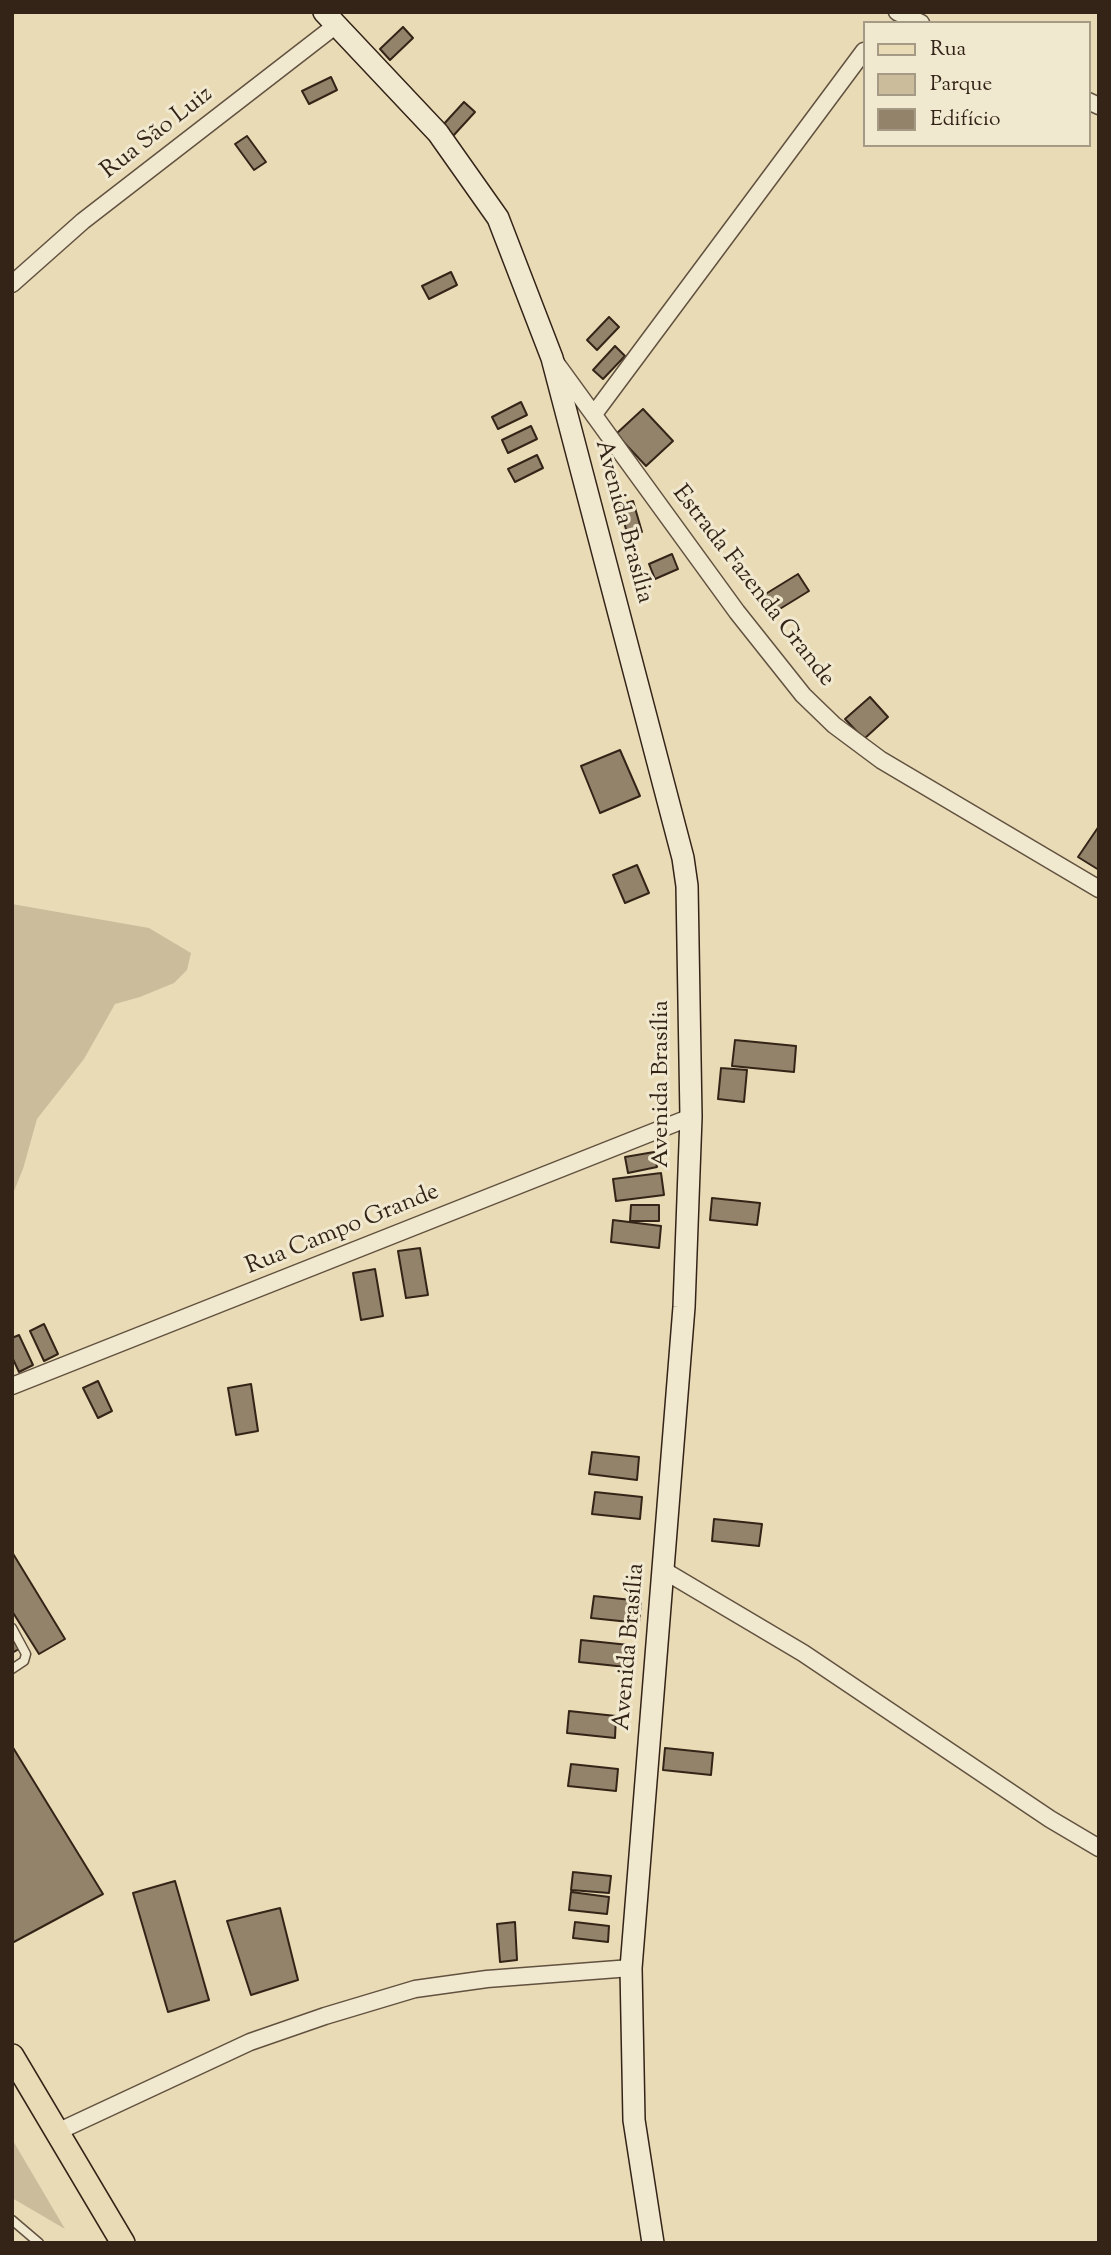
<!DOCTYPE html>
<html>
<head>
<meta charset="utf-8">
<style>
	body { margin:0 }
	#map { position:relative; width:1111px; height:2255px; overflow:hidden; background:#eadbb7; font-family:"Sorts Mill Goudy",serif }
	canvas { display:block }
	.frame { position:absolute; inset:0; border:14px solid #332417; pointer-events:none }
	.legend { position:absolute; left:863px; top:21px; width:228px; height:126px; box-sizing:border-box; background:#f1e8d0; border:2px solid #a59a86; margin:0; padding:9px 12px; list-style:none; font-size:21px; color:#332417 }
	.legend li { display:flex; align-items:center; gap:14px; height:35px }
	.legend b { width:35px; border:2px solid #a59a86 }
</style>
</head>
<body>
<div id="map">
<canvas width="1111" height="2255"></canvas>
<div class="frame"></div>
<ul class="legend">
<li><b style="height:9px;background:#eadbb7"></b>Rua</li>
<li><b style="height:19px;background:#cbbc9c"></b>Parque</li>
<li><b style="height:19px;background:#92836a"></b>Edifício</li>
</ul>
</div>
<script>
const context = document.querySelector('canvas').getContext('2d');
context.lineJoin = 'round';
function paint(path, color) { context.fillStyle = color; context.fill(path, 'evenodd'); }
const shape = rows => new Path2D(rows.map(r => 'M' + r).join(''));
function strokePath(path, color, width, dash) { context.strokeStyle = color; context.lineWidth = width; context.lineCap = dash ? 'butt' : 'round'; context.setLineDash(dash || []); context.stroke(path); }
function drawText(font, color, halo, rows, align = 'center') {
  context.font = font + ' "Sorts Mill Goudy",serif'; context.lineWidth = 6; context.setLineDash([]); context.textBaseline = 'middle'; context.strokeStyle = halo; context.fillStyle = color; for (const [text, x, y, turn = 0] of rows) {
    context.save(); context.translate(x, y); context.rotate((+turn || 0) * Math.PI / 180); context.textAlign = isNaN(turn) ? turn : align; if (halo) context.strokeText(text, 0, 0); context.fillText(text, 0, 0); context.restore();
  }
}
const green = shape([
	[12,904,149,928,191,953,187,970,174,983,140,997,115,1004,84,1059,37,1119,23,1169,12,1196],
	[12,2139,65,2229,12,2198]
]);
const building = shape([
	[403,27,413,38,390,60,380,49,403,27],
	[331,77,337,90,309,104,302,91,331,77],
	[464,102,475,112,453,136,442,126,464,102],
	[247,136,266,162,254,170,235,144,247,136],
	[451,272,457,285,429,299,422,286,451,272],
	[609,317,619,327,597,350,587,340,609,317],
	[615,346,625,356,603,379,593,370,615,346],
	[521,402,527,415,498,429,492,417,521,402],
	[643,409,673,441,646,466,616,434,643,409],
	[531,426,537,439,508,453,502,440,531,426],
	[537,455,543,468,515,482,508,469,537,455],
	[633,501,642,532,628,536,619,505,633,501],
	[672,554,678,569,655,579,649,564,672,554],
	[798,574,809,591,770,615,759,598,798,574],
	[870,697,888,717,864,739,845,719,870,697],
	[620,750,640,796,600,813,581,766,620,750],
	[1099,826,1099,870,1078,857,1099,826],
	[637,865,649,893,625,903,613,875,637,865],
	[735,1040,796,1046,794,1072,732,1066,735,1040],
	[721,1068,747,1070,744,1102,718,1099,721,1068],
	[654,1152,657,1167,628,1173,625,1157,654,1152],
	[661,1173,664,1195,616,1201,613,1179,661,1173],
	[712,1198,760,1203,757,1225,710,1220,712,1198],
	[631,1205,659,1205,659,1221,630,1221,631,1205],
	[613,1220,661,1226,659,1248,611,1242,613,1220],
	[420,1248,428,1295,406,1298,398,1251,420,1248],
	[375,1269,383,1316,361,1320,353,1273,375,1269],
	[44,1324,58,1354,44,1361,30,1331,44,1324],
	[19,1335,33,1365,19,1372,12,1357,12,1338,19,1335],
	[98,1381,112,1411,98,1418,83,1388,98,1381],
	[251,1384,258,1431,236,1435,228,1388,251,1384],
	[592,1452,639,1457,637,1480,589,1474,592,1452],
	[595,1492,642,1497,640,1519,592,1514,595,1492],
	[714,1519,762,1524,759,1546,712,1541,714,1519],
	[12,1552,65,1639,39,1654,12,1611,12,1552],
	[594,1596,641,1601,639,1623,591,1618,594,1596],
	[12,1638,19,1649,12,1653,12,1638],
	[581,1640,629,1645,626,1667,579,1662,581,1640],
	[569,1711,616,1716,615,1738,567,1733,569,1711],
	[12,1746,103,1894,12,1943,12,1746],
	[665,1748,713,1753,711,1775,663,1770,665,1748],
	[571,1764,618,1769,616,1791,568,1786,571,1764],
	[573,1872,611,1876,609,1893,571,1890,573,1872],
	[175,1881,209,2000,168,2012,133,1893,175,1881],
	[571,1892,609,1897,607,1914,569,1910,571,1892],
	[280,1908,298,1980,251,1995,227,1921,280,1908],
	[515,1922,517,1960,500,1962,497,1924,515,1922],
	[575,1922,609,1926,608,1942,573,1938,575,1922]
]);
const service = shape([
	[12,1628,26,1654,24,1661,12,1669],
	[12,2220,39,2243]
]);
const minor = shape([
	[897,12,921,23],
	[1088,101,1099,106],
	[12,284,83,221,335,26],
	[556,363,737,612,803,695,834,725,881,760,1099,889],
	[594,414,864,51],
	[12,1386,691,1117],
	[663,1570,803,1653,1050,1819,1099,1848],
	[57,2132,250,2042,325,2016,415,1989,487,1979,631,1968]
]);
const secondary = shape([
	[324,12,438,133,498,218,552,358,683,858,687,886,691,1117,684,1307,631,1968,634,2120,653,2243]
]);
const primary = shape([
	[12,2056,123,2243]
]);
const streetNames = [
	["Rua São Luiz",158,134,-38],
	["Avenida Brasília",622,522,75],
	["Estrada Fazenda Grande",752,587,52],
	["Avenida Brasília",663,1084,-90],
	["Rua Campo Grande",343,1231,-22],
	["Avenida Brasília",631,1647,-85]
];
paint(green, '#cbbc9c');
paint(building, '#92836a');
strokePath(building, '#332417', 2);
strokePath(service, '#61523f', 11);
strokePath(minor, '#61523f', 19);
strokePath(secondary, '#332417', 24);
strokePath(primary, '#332417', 26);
strokePath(service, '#f1e8d0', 8);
strokePath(minor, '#f1e8d0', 16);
strokePath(secondary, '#f1e8d0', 21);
strokePath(primary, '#eadbb7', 23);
drawText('24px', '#332417', '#f1e8d0', streetNames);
</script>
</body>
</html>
